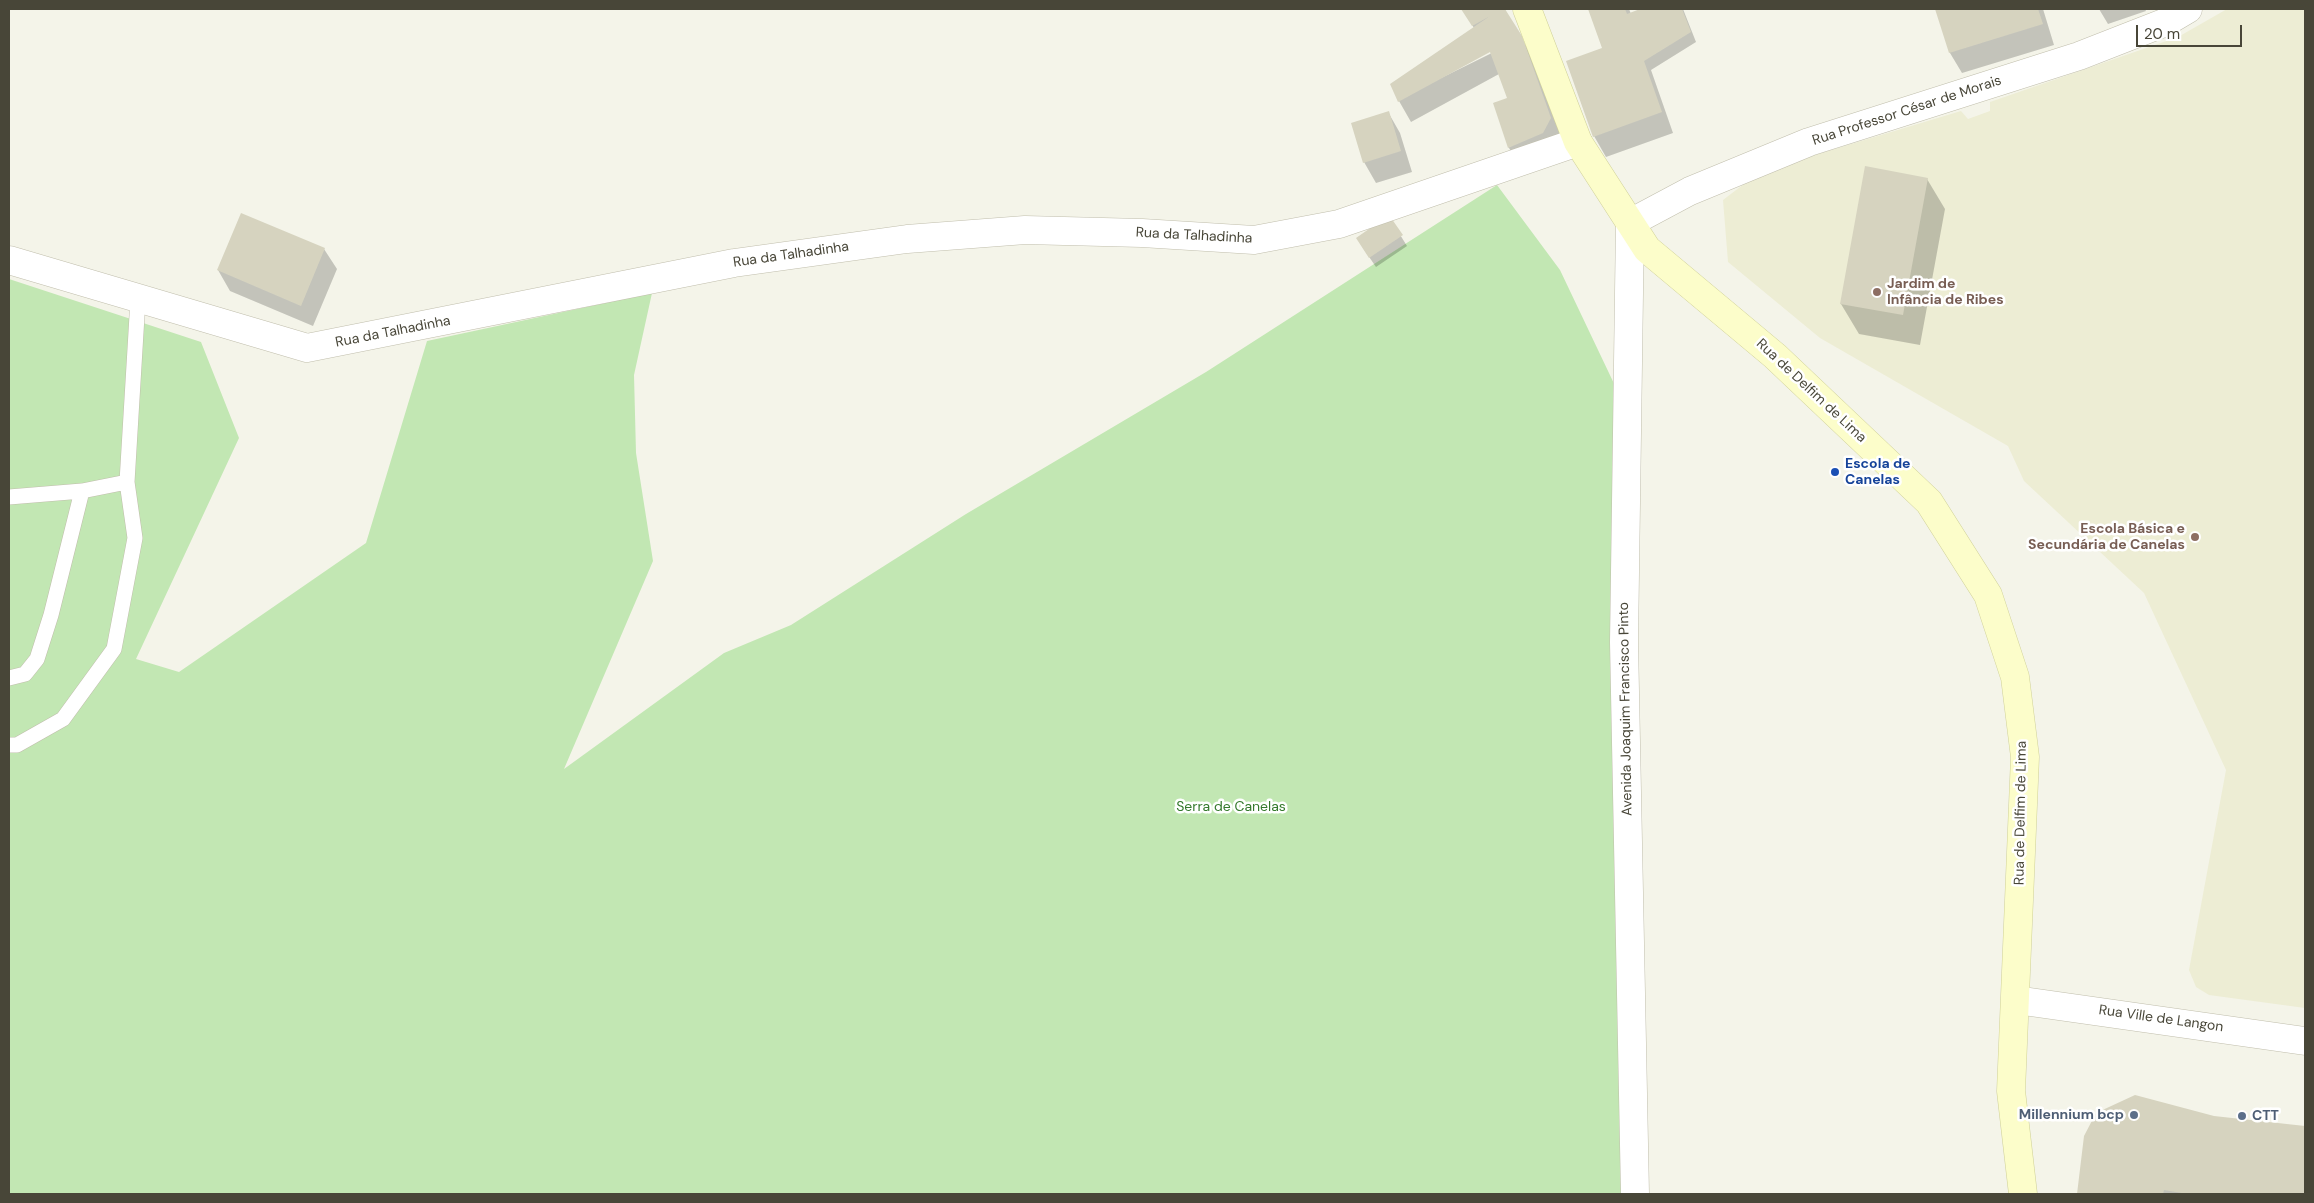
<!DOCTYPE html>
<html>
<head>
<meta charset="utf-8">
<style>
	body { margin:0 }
	#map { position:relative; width:2314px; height:1203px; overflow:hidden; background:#f4f4e9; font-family:"DM Sans",sans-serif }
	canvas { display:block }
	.frame { position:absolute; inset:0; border:10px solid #484638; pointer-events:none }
	.scale { position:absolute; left:2136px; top:25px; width:106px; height:22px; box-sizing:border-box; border:2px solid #484638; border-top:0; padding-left:6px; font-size:15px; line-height:18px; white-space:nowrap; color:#484638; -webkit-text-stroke:4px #fff; paint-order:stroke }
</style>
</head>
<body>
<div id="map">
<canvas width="2314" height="1203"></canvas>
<div class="frame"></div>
<div class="scale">20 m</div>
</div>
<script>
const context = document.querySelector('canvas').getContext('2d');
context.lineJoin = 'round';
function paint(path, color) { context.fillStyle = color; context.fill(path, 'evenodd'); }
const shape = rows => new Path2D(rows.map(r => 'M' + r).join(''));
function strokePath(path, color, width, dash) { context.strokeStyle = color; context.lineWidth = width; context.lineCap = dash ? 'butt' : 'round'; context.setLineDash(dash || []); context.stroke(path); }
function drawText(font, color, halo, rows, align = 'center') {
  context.font = font + ' "DM Sans",sans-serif'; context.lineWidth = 5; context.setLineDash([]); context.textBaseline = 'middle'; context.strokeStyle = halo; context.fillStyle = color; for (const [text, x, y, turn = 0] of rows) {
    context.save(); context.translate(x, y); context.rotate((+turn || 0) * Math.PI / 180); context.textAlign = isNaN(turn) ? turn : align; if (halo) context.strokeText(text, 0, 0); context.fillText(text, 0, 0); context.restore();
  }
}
const education = shape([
	[2227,9,2305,9,2305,1008,2209,995,2196,987,2189,970,2226,770,2144,593,2024,481,2008,446,1820,338,1728,262,1723,200,1761,171,1961,111,1968,119,1990,111,1990,102,2178,37]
]);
const green = shape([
	[1497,185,1560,270,1618,392,1627,1194,9,1194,9,279,201,342,239,438,136,659,179,672,366,543,427,341,652,293,634,375,636,453,653,561,564,769,724,653,791,625,966,514,1206,372]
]);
const shadow = shape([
	[1462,9,1503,9,1534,59,1562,140,1521,168,1509,148,1494,103,1509,99,1499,74,1411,122,1399,101,1474,28],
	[1495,48,1496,51,1441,78],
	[1589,9,1629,9,1631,14,1643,9,1683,9,1696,42,1651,70,1673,133,1606,157,1594,136,1603,49],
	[1936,9,2043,9,2054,45,1962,73,1950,53],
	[2099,9,2145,9,2146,11,2108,24],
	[1388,112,1400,133,1412,172,1376,183,1364,162],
	[1927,179,1945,209,1920,345,1859,334,1841,304],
	[1389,217,1407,246,1376,267,1363,248],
	[324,249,337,269,313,326,230,291,218,270],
	[2214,1117,2305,1127,2305,1194,2078,1194,2085,1137]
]);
const building = shape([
	[1461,9,1505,9,1522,36,1551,118,1543,133,1508,148,1493,103,1507,98,1490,52,1398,102,1390,84,1490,16,1472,26],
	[1588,9,1625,9,1627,14,1640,9,1682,9,1691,32,1644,61,1662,112,1593,137,1566,61,1602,48],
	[1935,9,2038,9,2043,24,1949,53],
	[1389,111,1401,151,1363,163,1351,123],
	[1865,166,1928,178,1903,315,1840,304],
	[241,213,325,248,301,306,217,270],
	[1389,215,1403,235,1369,258,1356,238],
	[2135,1095,2214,1116,2305,1126,2305,1194,2188,1194,2164,1190,2163,1194,2077,1194,2084,1136,2096,1113]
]);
const lane = shape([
	[9,497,82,491,127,482],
	[9,678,25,674,37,659,51,615,82,491],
	[9,745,17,745,63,719,114,649,135,538,127,482,138,299]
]);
const street = shape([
	[9,260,307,348,734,263,907,239,1025,230,1142,233,1254,240,1339,224,1578,142],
	[2016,1000,2305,1041],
	[1635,1194,1624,642,1630,223,1690,191,1809,142,2079,56,2166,22,2188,9]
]);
const secondary = shape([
	[1527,9,1578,142,1647,249,1775,356,1929,502,1988,595,2015,677,2025,757,2011,1091,2023,1194]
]);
const markers = [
	[1877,292,5,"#8d6e63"],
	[1835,472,5,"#1a4fb4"],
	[2195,537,5,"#8d6e63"],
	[2134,1115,5,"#5c6f8a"],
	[2242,1116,5,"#5c6f8a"]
];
const streetNames = [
	["Rua Professor César de Morais",1907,111,-18],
	["Rua da Talhadinha",1194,236,3],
	["Rua da Talhadinha",791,255,-8],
	["Rua da Talhadinha",393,332,-11],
	["Rua de Delfim de Lima",1811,391,43],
	["Avenida Joaquim Francisco Pinto",1626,709,-91],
	["Rua de Delfim de Lima",2021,813,-89],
	["Rua Ville de Langon",2161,1019,8]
];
const educationNames = [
	["Jardim de",1887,284],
	["Infância de Ribes",1887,300],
	["Escola Básica e",2185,529,"right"],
	["Secundária de Canelas",2185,545,"right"]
];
const transitNames = [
	["Escola de",1845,464],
	["Canelas",1845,480]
];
const parkNames = [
	["Serra de Canelas",1231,807]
];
const serviceNames = [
	["Millennium bcp",2124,1115],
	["CTT",2252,1116,"left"]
];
paint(education, '#ededd4');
paint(green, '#c2e7b3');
paint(shadow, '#0003');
paint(building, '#d6d3bf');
strokePath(lane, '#c0beac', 16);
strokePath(street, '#c0beac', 29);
strokePath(secondary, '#cfd098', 29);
strokePath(lane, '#fff', 15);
strokePath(street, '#fff', 28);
strokePath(secondary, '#fcfdca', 28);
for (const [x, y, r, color] of markers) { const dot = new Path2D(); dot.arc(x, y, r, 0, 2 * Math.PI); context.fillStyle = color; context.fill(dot); strokePath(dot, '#fff', 2); }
drawText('14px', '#484638', '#fff', streetNames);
drawText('bold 14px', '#785e54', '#fff', educationNames, 'left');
drawText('bold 14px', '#164399', '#fff', transitNames, 'left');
drawText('14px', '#34792c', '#fff', parkNames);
drawText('bold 14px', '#4e5e75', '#fff', serviceNames, 'right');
</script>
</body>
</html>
